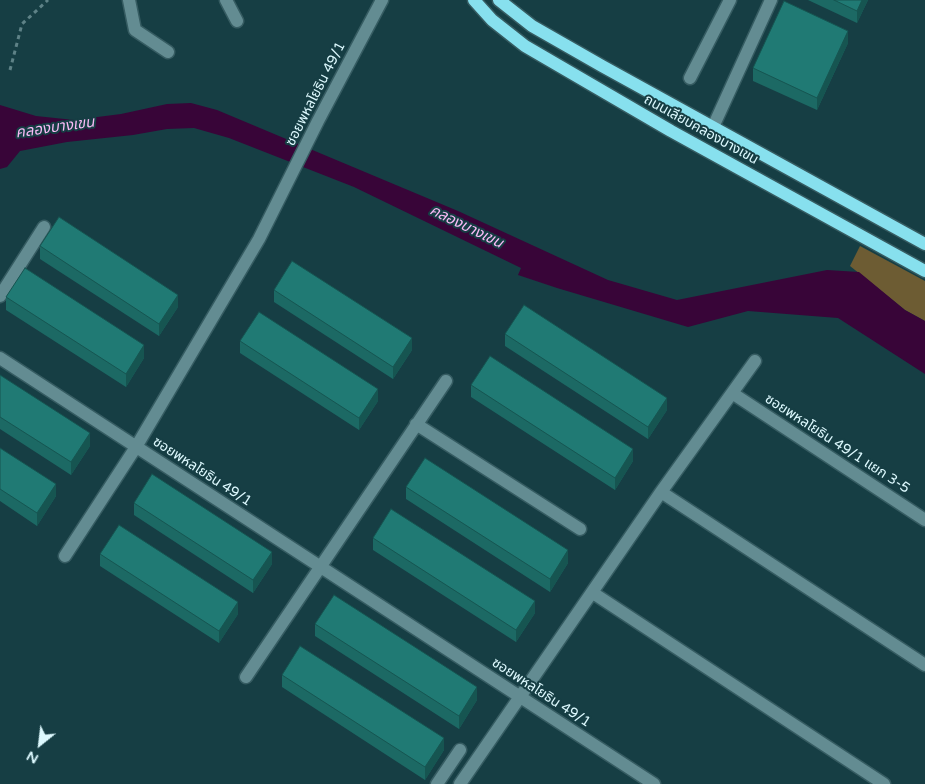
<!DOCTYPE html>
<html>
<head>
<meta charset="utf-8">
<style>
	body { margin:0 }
	#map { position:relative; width:925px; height:784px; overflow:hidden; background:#163e44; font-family:"Varela Round",sans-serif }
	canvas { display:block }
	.north { position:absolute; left:15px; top:719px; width:50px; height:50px; -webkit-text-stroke:4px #163e44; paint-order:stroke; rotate:209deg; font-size:14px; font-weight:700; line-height:20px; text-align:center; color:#ddf9fe }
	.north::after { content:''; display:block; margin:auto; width:18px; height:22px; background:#ddf9fe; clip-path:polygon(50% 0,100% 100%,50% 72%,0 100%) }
</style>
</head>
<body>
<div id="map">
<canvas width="925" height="784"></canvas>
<div class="north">N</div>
</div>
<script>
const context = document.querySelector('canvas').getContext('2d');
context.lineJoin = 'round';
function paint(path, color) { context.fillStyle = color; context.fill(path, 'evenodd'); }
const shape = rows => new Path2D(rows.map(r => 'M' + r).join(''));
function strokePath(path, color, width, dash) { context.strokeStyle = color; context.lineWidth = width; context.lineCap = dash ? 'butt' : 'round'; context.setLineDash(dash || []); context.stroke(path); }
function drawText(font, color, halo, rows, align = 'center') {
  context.font = font + ' "Varela Round","Noto Sans Thai",sans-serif'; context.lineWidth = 4; context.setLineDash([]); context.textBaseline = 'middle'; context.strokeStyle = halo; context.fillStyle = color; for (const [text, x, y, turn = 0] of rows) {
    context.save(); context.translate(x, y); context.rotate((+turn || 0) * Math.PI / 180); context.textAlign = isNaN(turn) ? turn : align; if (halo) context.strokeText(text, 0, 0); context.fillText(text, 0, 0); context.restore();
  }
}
const green = shape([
	[860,246,925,281,925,321,905,310,850,266]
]);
const water = shape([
	[191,103,217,110,458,211,608,280,677,300,827,270,859,272,905,310,925,321,925,374,838,318,748,311,688,327,557,288,518,275,521,268,354,187,229,138,194,128,167,129,133,135,67,142,20,151,7,167,0,169,0,105,36,116,74,120,121,114,167,104]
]);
const path = shape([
	[10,70,22,24,48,0]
]);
const minor = shape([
	[129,0,135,30,168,52],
	[226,0,237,21],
	[690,78,730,0],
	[713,127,771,0],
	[0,296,44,227],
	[0,358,654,784],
	[732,393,925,520],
	[416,424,580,529],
	[661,492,925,665],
	[65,556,136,447,259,239,318,121,382,0],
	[593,593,884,784],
	[246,677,446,381],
	[437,784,460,750],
	[460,784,661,492,755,361]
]);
const major = shape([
	[474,0,492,20,525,46,671,131,925,271],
	[499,0,532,26,602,66,925,244]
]);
const wall = shape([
	[808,0,868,0,857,23],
	[848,43,817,110,753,81,753,68],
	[40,246,178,307,159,336,40,259],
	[274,290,412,350,393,379,274,302],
	[6,297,144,358,126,387,6,310],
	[505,334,667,410,648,439,505,346],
	[240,341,378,401,359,430,240,353],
	[0,375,90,446,71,475,0,429],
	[471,385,633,461,615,490,471,397],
	[0,448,56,496,37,526,0,501],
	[406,487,568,563,550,592,406,499],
	[134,503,272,564,253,593,134,515],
	[373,538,535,613,516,642,373,550],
	[100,554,238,614,219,643,100,566],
	[315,624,477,700,459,729,315,636],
	[282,675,444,750,425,780,282,687]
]);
const shadedWall = shape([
	[862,0,868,0,857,23,857,11],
	[848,31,848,43,817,110,817,98],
	[178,295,178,307,159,336,159,324],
	[412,338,412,350,393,379,393,367],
	[144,345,144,358,126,387,126,374],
	[378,389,378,401,359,430,359,418],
	[667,398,667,410,648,439,648,427],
	[90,433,90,446,71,475,71,462],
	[633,449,633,461,615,490,615,478],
	[56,484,56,496,37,526,37,513],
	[568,550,568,563,550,592,550,579],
	[272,552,272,564,253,593,253,580],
	[535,601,535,613,516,642,516,630],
	[238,602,238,614,219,643,219,631],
	[477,687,477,700,459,729,459,716],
	[444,738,444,750,425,780,425,767]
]);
const building = shape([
	[834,0,862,0,857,11,834,0],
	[784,1,848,31,817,98,753,68,784,1],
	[59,217,178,295,159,324,40,246,59,217],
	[292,261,412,338,393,367,274,290,292,261],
	[25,268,144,345,126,374,6,297,25,268],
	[524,305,667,398,648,427,505,334,524,305],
	[259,312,378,389,359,418,240,341,259,312],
	[490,356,633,449,615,478,471,385,490,356],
	[0,375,90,433,71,462,0,417,0,375],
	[0,448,56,484,37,513,0,489,0,448],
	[425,458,568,550,550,579,406,487,425,458],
	[152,474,272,552,253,580,134,503,152,474],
	[391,509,535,601,516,630,373,538,391,509],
	[119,525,238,602,219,631,100,554,119,525],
	[334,595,477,687,459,716,315,624,334,595],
	[300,646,444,738,425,767,282,675,300,646]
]);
const streetNames = [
	["ซอยพหลโยธิน 49/1",316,94,-63],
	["ถนนเลียบคลองบางเขน",701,130,29],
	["ซอยพหลโยธิน 49/1 แยก 3-5",837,444,33],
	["ซอยพหลโยธิน 49/1",202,472,33],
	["ซอยพหลโยธิน 49/1",541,693,33]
];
const waterNames = [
	["คลองบางเขน",55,128,-8],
	["คลองบางเขน",466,227,26]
];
paint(green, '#6d5c33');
paint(water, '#380538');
strokePath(minor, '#365c62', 15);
strokePath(major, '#365c62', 15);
strokePath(path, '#5e8287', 3, [4, 4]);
strokePath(minor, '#638c92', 12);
strokePath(major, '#87e0ee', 12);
paint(wall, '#1c6964');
paint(shadedWall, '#165551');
paint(building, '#207a74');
strokePath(building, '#165551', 1);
drawText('14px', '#ddf9fe', '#163e44', streetNames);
drawText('italic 15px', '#f9baf6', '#163e44', waterNames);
</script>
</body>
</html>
